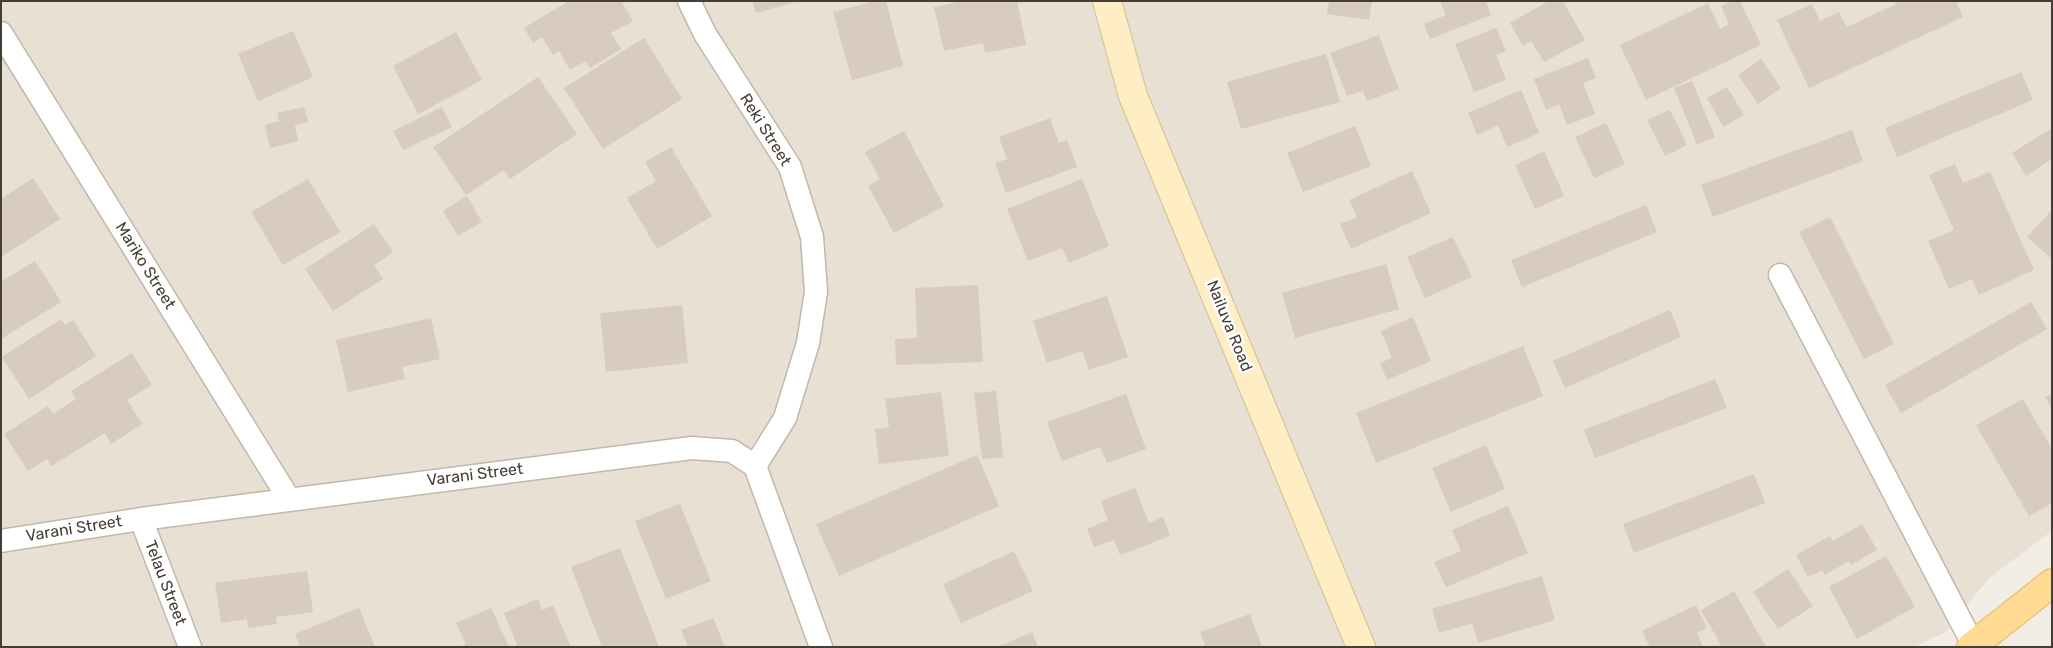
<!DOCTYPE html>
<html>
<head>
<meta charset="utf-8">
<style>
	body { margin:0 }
	#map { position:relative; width:2053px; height:648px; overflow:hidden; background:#f3eee5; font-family:Rubik,sans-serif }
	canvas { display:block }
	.frame { position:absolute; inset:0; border:2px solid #453e35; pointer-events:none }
</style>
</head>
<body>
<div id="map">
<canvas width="2053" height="648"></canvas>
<div class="frame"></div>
</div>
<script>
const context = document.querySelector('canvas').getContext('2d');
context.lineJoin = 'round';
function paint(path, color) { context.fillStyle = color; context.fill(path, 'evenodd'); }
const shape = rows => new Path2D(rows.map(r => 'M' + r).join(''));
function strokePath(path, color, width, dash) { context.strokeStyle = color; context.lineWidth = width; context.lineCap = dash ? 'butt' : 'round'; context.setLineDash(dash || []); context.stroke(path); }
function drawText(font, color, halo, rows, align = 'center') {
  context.font = font + ' Rubik,sans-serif'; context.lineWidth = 5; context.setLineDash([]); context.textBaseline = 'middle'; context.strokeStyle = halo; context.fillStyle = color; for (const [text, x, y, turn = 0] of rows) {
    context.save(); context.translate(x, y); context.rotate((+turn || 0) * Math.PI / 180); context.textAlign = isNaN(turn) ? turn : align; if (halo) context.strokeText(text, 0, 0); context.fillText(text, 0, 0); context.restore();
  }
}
const residential = shape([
	[1,1,2052,1,2052,531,1989,578,1946,632,1914,647,1,647]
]);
const building = shape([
	[569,1,621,1,633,21,611,33,621,49,590,68,586,61,570,70,559,51,553,55,542,37,533,43,524,28],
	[752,1,796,1,796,2,756,13],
	[876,1,886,1,903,66,852,80,833,12],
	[962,1,1017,1,1026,45,985,53,983,43,944,51,934,7],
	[1329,1,1372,1,1369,20,1327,14],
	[1440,1,1486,1,1491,15,1430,39,1424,24,1446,15],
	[1549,1,1563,1,1585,40,1544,62,1531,41,1523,46,1510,23],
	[1731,1,1740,1,1761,45,1646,100,1620,45,1708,3,1720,29,1729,24,1721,6],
	[1894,1,1956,1,1963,17,1809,88,1777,20,1812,4,1820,21,1839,12,1847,27,1896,4],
	[1496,28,1506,51,1496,55,1506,80,1474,92,1455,44],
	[293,31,313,77,258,101,238,54],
	[456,32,482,80,418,114,393,66],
	[1379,35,1399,89,1367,101,1363,91,1347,96,1330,53],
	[644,38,682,99,603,149,564,88],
	[1326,54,1340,102,1241,129,1227,82],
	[1588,58,1596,78,1583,83,1595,114,1567,125,1559,104,1546,110,1534,79],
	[1761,59,1781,88,1758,104,1738,75],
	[2021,72,2033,100,1897,157,1885,128],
	[538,77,577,134,510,179,504,170,466,195,433,147],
	[1692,81,1715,137,1697,145,1674,88],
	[1727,87,1744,115,1723,127,1707,98],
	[1521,90,1539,133,1507,147,1498,125,1477,135,1468,113],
	[304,107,308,122,295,125,298,141,270,148,265,125,279,121,277,113],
	[442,107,452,127,403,150,393,131],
	[1670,110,1687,145,1665,156,1647,120],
	[1050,118,1059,143,1067,140,1077,167,1006,193,995,163,1007,159,999,137],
	[1606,123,1625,164,1594,178,1575,137],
	[1355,126,1371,166,1303,192,1287,153],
	[2052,128,2052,159,2026,176,2012,153],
	[1852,130,1863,161,1713,217,1701,185],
	[904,131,944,206,894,233,868,186,880,179,865,152],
	[671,147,712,216,657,249,627,198,656,181,645,162],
	[1544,151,1564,196,1535,209,1515,165],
	[1955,164,1963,183,1990,172,2034,270,1979,295,1972,279,1949,289,1928,241,1954,230,1929,175],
	[1412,171,1431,213,1351,249,1340,224,1357,217,1349,200],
	[33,178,60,219,1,257,1,199],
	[308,179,340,232,283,265,251,212],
	[1082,179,1109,246,1069,263,1062,248,1028,261,1007,209],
	[467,196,482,222,458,236,443,211],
	[1646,205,1657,232,1522,287,1511,260],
	[2052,210,2052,259,2027,237],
	[1830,217,1894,344,1864,359,1799,232],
	[374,224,393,252,374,265,383,279,333,311,305,269],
	[1453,237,1472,277,1425,298,1407,257],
	[35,261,61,302,1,339,1,282],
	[1386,264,1399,309,1295,338,1282,293],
	[978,285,983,362,896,365,895,339,917,338,915,288],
	[1107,296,1128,357,1089,370,1082,351,1047,363,1033,321],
	[2031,302,2047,329,1901,413,1885,385],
	[682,305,688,363,606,372,600,313],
	[1670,310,1681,337,1565,388,1553,361],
	[1413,317,1431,361,1387,380,1380,363,1392,358,1381,331],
	[431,318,440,359,402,367,405,379,348,392,336,340],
	[61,319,65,325,73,320,96,356,29,399,2,357],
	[1523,346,1543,396,1376,463,1356,413],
	[132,353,152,385,127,400,142,424,111,444,105,433,51,466,47,459,28,471,4,434,48,406,53,414,76,399,71,391],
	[1715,379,1727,408,1595,458,1584,430],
	[996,391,1003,457,982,459,974,393],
	[941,392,949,456,879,464,875,429,889,427,885,399],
	[1126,394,1146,449,1107,463,1100,447,1062,461,1047,422],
	[2052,394,2052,409,2045,397],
	[2023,399,2052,449,2052,503,2029,516,1976,425],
	[1486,445,1505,489,1451,512,1432,468],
	[977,455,999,506,839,576,816,524],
	[1754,474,1765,503,1634,553,1623,524],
	[1135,488,1149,523,1163,517,1170,536,1120,555,1114,540,1094,547,1087,529,1108,520,1101,501],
	[680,504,711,581,666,599,635,521],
	[1508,506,1528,553,1446,587,1434,562,1461,551,1452,530],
	[1862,524,1877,550,1851,565,1849,561,1825,575,1822,570,1808,577,1796,555,1830,536,1833,541],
	[620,548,659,647,602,647,571,567],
	[1014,551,1033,591,961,623,943,584],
	[1886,556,1915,607,1857,639,1829,587],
	[1788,569,1813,606,1778,629,1753,592],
	[307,571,313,612,276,617,277,624,248,628,247,619,221,623,215,583],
	[1542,576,1555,620,1478,643,1472,623,1439,633,1432,609],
	[1734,591,1766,647,1722,647,1701,610],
	[538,599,542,610,553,606,571,647,518,647,504,613],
	[1696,605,1707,628,1697,633,1703,647,1650,647,1642,631],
	[359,608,375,647,300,647,295,634],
	[491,608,509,647,461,647,466,644,456,623],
	[1250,614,1262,647,1206,647,1200,632],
	[713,618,725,647,688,647,681,630],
	[1032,632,1038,647,998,647]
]);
const street = shape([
	[689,1,705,34,790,167,812,237,816,292,808,343,785,418,755,466],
	[1,33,289,499],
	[1780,275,1974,646],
	[141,519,190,647],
	[1,541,141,519,692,448,732,451,755,466,821,647]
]);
const secondary = shape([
	[1107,1,1133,96,1361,647]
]);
const primary = shape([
	[1971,647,2052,583]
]);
const streetNames = [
	["Reki Street",765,130,58],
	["Mariko Street",145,266,58],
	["Nailuva Road",1229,326,68],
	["Varani Street",475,475,-7],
	["Varani Street",74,529,-9],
	["Telau Street",165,583,69]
];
paint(residential, '#e7e0d3');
paint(building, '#d7ccbd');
strokePath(street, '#c1b8ab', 25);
strokePath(secondary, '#d3bf95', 30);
strokePath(primary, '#e4b662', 30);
strokePath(street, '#fff', 22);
strokePath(secondary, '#ffedc3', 28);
strokePath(primary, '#feda92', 28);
drawText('16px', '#453e35', '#fff', streetNames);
</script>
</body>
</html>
